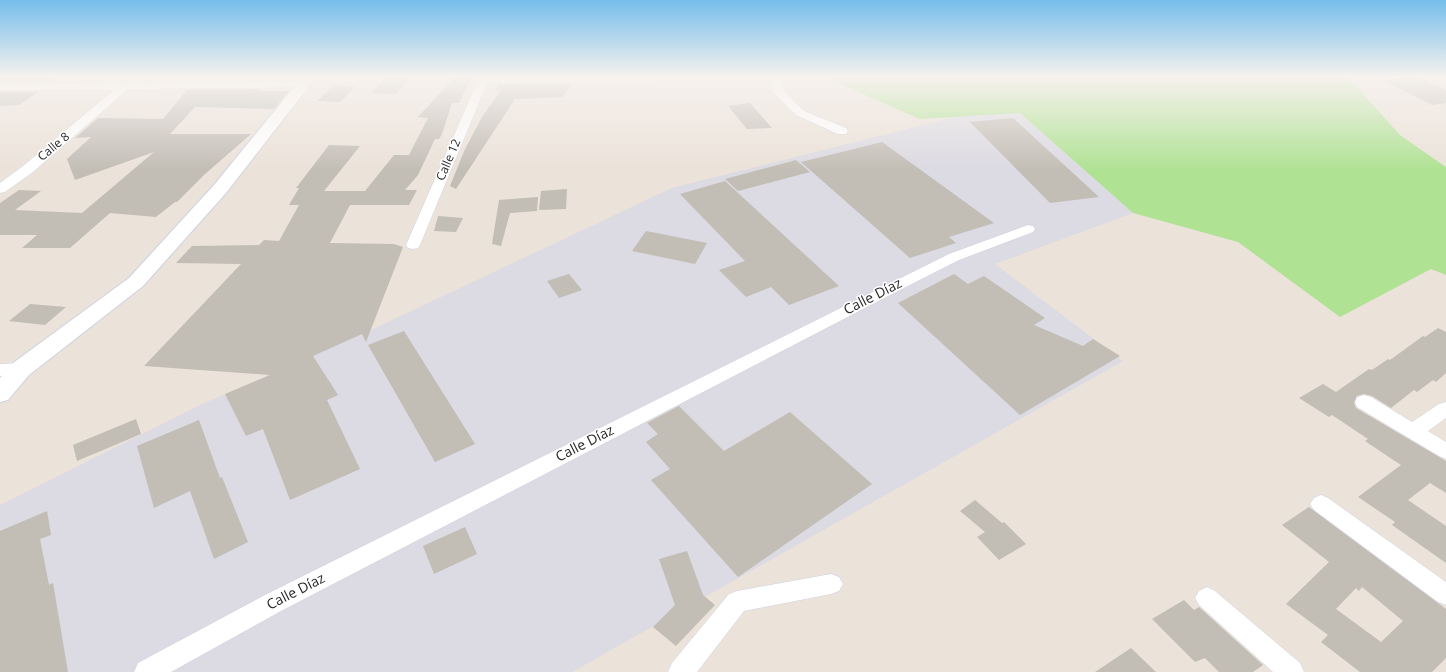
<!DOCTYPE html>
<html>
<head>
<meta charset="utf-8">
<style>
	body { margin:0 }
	canvas { display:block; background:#ebe2d9 }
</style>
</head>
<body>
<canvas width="1446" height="672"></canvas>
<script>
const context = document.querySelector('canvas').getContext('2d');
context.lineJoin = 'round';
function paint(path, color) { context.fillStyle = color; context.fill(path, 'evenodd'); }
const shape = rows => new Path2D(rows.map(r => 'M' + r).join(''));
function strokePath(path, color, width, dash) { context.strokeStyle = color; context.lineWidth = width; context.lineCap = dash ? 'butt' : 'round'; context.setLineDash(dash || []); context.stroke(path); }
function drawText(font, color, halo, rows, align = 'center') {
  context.font = font + ' "Open Sans",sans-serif'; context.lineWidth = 3; context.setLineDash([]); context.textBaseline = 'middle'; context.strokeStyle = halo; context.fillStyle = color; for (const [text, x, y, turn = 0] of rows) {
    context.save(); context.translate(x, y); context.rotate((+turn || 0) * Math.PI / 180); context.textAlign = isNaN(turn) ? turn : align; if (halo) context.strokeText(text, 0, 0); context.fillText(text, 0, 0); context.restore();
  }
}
const industrial = shape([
	[1020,113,1133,213,995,264,1123,361,572,672,0,672,0,505,198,406,371,330,672,188,955,117]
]);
const green = shape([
	[831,76,1347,76,1400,135,1446,167,1446,275,1431,269,1340,317,1238,242,1133,213,1020,113,920,119,833,81]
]);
const building = shape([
	[0,76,59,76,50,82,0,82],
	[388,76,411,76,396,94,371,93],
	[1416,76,1446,90,1446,103,1432,105,1382,80],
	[455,77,472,77,459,103,452,103,442,134,439,139,435,139,418,175,405,190,417,190,409,205,350,205,330,243,394,244,403,247,366,342,362,334,313,356,338,395,327,400,360,469,290,500,263,429,246,436,225,394,270,375,144,366,241,264,176,263,192,246,259,245,264,240,279,241,299,205,289,205,299,188,296,188,329,145,360,146,324,191,365,191,394,155,409,155,428,118,418,117],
	[498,84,571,84,563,97,515,99,456,189,450,186,465,149,482,117,501,90,496,90],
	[334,85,355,87,340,102,317,101],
	[261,89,258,91,289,91,274,109,195,107,170,134,251,134,205,174,177,202,175,202,156,217,110,213,70,248,22,248,37,235,0,235,0,203,19,190,41,191,15,210,82,213,154,152,75,180,67,159,91,137,75,138,98,118,163,119,187,90],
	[0,92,38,92,19,105,0,106],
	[750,103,772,128,747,129,728,106],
	[1013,118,1099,197,1050,203,970,122],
	[882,142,994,223,949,237,956,243,910,258,801,162],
	[796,160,810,172,738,191,725,179],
	[725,181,839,286,789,305,771,287,746,297,719,270,745,261,680,194],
	[567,189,566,209,539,210,541,191],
	[538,197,537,211,510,213,501,246,492,244,499,200],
	[438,216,463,218,456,232,434,231],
	[646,231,707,243,695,264,632,251],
	[569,274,582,290,559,298,547,281],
	[954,274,968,284,984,276,1045,318,1034,325,1083,346,1093,339,1120,356,1020,415,898,303],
	[30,304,66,307,45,325,9,321],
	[1438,328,1446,332,1446,373,1436,382,1433,380,1417,392,1414,390,1391,408,1372,396,1364,394,1357,396,1354,403,1356,408,1446,461,1446,493,1430,483,1408,500,1446,526,1446,563,1392,525,1395,522,1358,497,1401,465,1365,441,1368,439,1332,415,1329,417,1299,398,1323,384,1336,392,1369,369,1372,370,1388,359,1390,360,1423,336,1425,337],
	[404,331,475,444,435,462,368,345],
	[679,406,724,451,790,412,872,484,738,577,651,480,670,469,646,442,658,434,647,423],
	[136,419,141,434,77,461,73,445],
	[199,420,220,478,222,477,248,542,214,559,190,491,154,508,137,446],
	[975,500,1002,523,1004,522,1026,544,999,560,977,537,985,532,960,511],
	[1309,507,1446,609,1446,658,1432,672,1360,672,1321,642,1328,635,1286,604,1329,562,1282,525],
	[1362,587,1403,621,1381,642,1336,609,1356,588,1359,591],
	[47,511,51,535,40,539,49,585,53,583,68,672,0,672,0,531],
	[465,527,477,554,434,574,423,546],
	[687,551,703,595,715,605,676,646,653,627,675,605,659,559],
	[1184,600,1194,610,1199,607,1263,665,1253,672,1219,672,1205,658,1195,662,1152,619],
	[1131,648,1156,672,1095,672]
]);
const street = shape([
	[480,76,653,76,657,79,652,82,487,83,420,245,418,248,413,249,408,248,406,245,480,76],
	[771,76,781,76,784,91,804,111,846,128,848,131,846,134,838,134,796,115,773,92,771,76],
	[303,82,307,83,308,85,307,87,128,89,33,172,5,192,0,193,0,183,23,166,114,90,0,90,0,84,303,82],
	[1028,225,1033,226,1035,229,1033,232,959,260,888,296,281,611,171,672,134,672,138,663,265,595,949,254,1028,225],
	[21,363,27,365,30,369,27,373,0,376,0,364,21,363],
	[1364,395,1371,397,1412,422,1439,404,1446,402,1446,418,1428,431,1446,442,1446,459,1439,456,1357,407,1355,402,1357,397,1364,395],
	[1321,495,1328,498,1446,582,1446,605,1438,602,1314,510,1310,504,1314,498,1321,495],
	[831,574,839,577,843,584,839,591,831,594,744,611,697,672,668,672,672,663,729,594,737,591,831,574],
	[1207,587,1215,591,1300,663,1304,672,1273,672,1199,605,1195,598,1199,591,1207,587]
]);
const secondary = shape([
	[303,76,317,76,226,193,143,286,29,375,8,400,0,402,0,378,13,363,129,278,214,185,303,76]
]);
const farStreetnames = [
	["Calle 8",54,147,-40],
	["Calle 12",449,160,-67]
];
const streetNames = [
	["Calle Díaz",873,297,-27],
	["Calle Díaz",585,444,-27],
	["Calle Díaz",296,592,-27]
];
paint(industrial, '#dcdae2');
paint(green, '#b0e294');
paint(building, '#c2bdb5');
strokePath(street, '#ced2e1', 1);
strokePath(secondary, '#ced2e1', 2);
paint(street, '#fff');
paint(secondary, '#fff');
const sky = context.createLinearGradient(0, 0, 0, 170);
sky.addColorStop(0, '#75beeb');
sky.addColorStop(0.45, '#f6f2ee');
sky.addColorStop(1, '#f6f2ee00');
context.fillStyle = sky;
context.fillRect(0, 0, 1446, 170);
drawText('12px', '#282828', '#fff', farStreetnames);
drawText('14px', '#282828', '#fff', streetNames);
</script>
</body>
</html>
